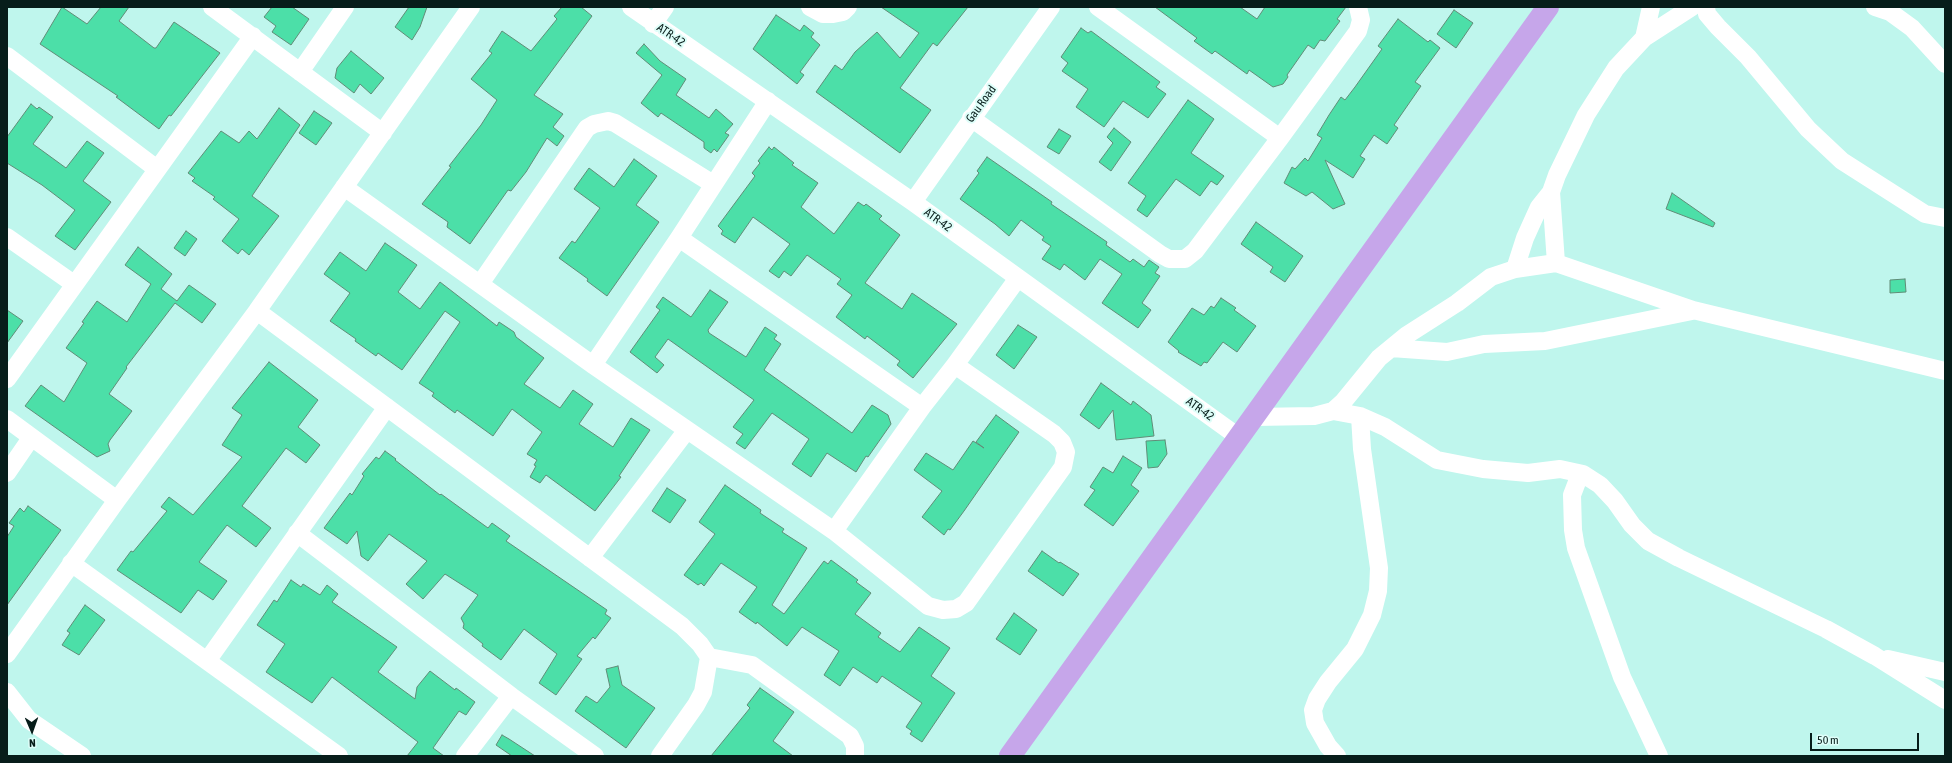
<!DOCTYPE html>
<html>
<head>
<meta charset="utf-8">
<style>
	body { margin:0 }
	#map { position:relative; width:1952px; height:763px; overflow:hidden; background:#bff6ed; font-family:"Asap Condensed",sans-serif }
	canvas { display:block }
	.frame { position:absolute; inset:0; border:8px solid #071d1a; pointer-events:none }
	.north { position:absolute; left:12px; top:711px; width:40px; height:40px; -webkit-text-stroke:3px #defef9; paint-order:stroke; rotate:178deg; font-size:11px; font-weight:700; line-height:16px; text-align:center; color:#071d1a }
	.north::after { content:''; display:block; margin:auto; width:14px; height:18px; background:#071d1a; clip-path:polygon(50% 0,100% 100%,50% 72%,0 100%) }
	.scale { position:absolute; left:1810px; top:733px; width:109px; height:18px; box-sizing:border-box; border:2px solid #071d1a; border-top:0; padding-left:5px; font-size:12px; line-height:14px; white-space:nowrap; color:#071d1a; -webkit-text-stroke:3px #defef9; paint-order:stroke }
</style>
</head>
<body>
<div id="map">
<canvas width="1952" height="763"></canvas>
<div class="frame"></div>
<div class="north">N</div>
<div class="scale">50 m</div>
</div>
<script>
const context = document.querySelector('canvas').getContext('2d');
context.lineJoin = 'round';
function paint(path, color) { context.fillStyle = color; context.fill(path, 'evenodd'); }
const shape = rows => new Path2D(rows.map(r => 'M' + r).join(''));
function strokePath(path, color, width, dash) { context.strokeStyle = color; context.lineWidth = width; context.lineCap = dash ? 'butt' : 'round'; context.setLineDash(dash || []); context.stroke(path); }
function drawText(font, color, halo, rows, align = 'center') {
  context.font = font + ' "Asap Condensed",sans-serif'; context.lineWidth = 4; context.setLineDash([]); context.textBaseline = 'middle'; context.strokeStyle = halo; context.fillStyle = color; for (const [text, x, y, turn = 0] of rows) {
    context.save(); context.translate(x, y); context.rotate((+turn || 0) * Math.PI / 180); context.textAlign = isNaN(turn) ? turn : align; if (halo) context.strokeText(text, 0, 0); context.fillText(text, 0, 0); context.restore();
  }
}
const building = shape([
	[62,7,87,24,101,7,129,7,119,21,154,48,156,48,174,22,220,53,171,116,169,115,159,129,116,97,118,96,40,44,62,7],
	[272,7,292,7,309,19,291,45,272,32,276,26,264,17,272,7],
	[409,7,427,7,420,27,412,40,395,27,409,7],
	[562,7,581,7,592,16,534,95,563,114,553,127,564,136,557,146,547,138,526,172,511,191,508,190,470,244,447,227,448,222,422,204,451,167,449,166,481,125,497,100,471,79,492,53,489,51,502,31,531,51,557,19,554,16,562,7],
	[881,7,968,7,937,46,933,43,900,88,931,110,900,153,816,92,835,65,842,70,855,52,877,32,900,58,919,33,881,7],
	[1155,7,1240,7,1257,19,1265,7,1346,7,1337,19,1340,21,1325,41,1320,40,1314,49,1308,45,1287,75,1288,77,1283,84,1273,87,1249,70,1247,74,1215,51,1212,54,1194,41,1197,38,1155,7],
	[1454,10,1473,23,1456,48,1437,34,1454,10],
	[776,15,800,31,804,25,814,33,811,37,820,45,800,72,804,75,797,84,753,49,776,15],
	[1398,19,1428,42,1430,40,1440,48,1415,82,1421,86,1394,125,1398,128,1387,144,1374,135,1360,156,1365,159,1353,178,1325,160,1345,204,1333,209,1312,192,1306,196,1284,183,1292,167,1295,169,1305,158,1308,161,1322,138,1317,135,1329,115,1341,97,1345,100,1355,87,1382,49,1378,46,1398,19],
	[1081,28,1088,33,1091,31,1160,82,1156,87,1166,94,1148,118,1123,101,1104,127,1076,107,1088,89,1062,71,1068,63,1061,57,1081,28],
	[644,44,660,61,686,79,676,95,709,118,716,109,733,124,725,133,729,135,717,152,714,149,711,153,704,148,704,142,661,113,658,117,641,103,662,75,636,53,644,44],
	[351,51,384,78,371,94,360,84,354,93,335,78,337,68,351,51],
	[1188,100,1214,119,1191,153,1224,176,1217,185,1211,181,1200,196,1176,179,1147,217,1137,210,1146,196,1128,183,1188,100],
	[31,104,37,109,39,107,53,117,33,144,66,168,87,141,104,153,83,181,111,202,75,250,55,236,75,210,42,185,7,163,7,137,31,104],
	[279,108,300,125,252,196,279,216,249,255,242,249,238,254,222,241,239,219,213,199,215,197,192,181,195,178,188,173,221,131,239,143,249,131,257,139,279,108],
	[314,111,332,123,316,145,299,133,314,111],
	[1114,128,1131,142,1111,171,1099,162,1113,143,1107,137,1114,128],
	[1059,129,1071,136,1059,154,1047,147,1059,129],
	[769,147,772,150,774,147,794,163,792,165,818,183,801,207,834,234,858,202,864,206,866,204,882,216,879,219,900,235,865,283,902,309,912,293,957,324,913,378,897,365,900,361,867,336,865,339,836,317,852,295,837,284,841,279,807,255,791,276,784,271,779,278,769,271,790,244,753,217,735,243,721,234,723,231,718,226,755,176,752,173,760,163,758,161,769,147],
	[987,157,1052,202,1051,204,1107,242,1106,245,1130,262,1133,259,1144,267,1149,260,1159,267,1155,273,1160,276,1142,303,1151,310,1138,328,1102,303,1122,274,1100,259,1085,280,1064,264,1060,270,1042,259,1051,246,1042,240,1044,237,1021,220,1009,236,995,224,960,199,979,173,977,171,987,157],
	[634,159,657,176,636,205,659,222,607,296,587,281,588,279,559,258,572,241,575,243,600,208,574,189,589,168,614,187,634,159],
	[1672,193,1715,223,1713,227,1666,209,1672,193],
	[1256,222,1303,256,1285,282,1270,272,1273,267,1241,244,1256,222],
	[186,231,197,239,185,256,174,248,186,231],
	[385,243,417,265,398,292,420,309,440,282,497,326,499,322,514,332,516,337,544,358,524,384,560,408,573,390,593,404,579,424,613,447,631,418,650,430,619,476,621,477,595,511,546,475,540,483,530,477,536,466,534,465,537,460,527,454,542,432,512,409,493,436,457,410,455,413,432,396,434,393,419,383,460,322,445,311,402,370,378,353,376,356,355,341,356,339,330,321,350,293,324,274,340,252,366,271,385,243],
	[138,247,172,274,161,289,177,301,189,285,216,304,202,323,175,303,126,367,127,368,109,394,132,411,110,440,108,444,110,451,97,457,25,406,41,385,64,402,87,363,66,348,84,323,82,322,97,301,127,322,151,284,125,265,138,247],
	[1905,279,1906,292,1890,293,1890,280,1905,279],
	[710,290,728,302,708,330,709,333,746,357,765,327,777,335,774,339,781,344,764,370,852,433,872,405,888,415,891,424,868,457,866,456,856,472,827,453,811,477,792,464,809,439,772,413,745,449,736,443,743,434,733,427,754,400,668,339,655,357,664,365,657,373,630,352,660,310,656,307,663,297,691,317,710,290],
	[1221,298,1236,308,1234,310,1256,326,1237,352,1223,342,1207,363,1204,362,1201,366,1178,352,1179,351,1168,342,1192,308,1204,315,1211,306,1214,308,1221,298],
	[7,310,23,321,7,343,7,310],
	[1018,325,1037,337,1014,369,996,355,1018,325],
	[269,362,318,400,298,427,320,445,306,463,286,448,242,506,271,528,256,547,227,525,199,562,227,581,213,600,198,590,181,613,117,570,131,551,133,552,167,511,161,507,169,497,193,515,242,457,222,445,242,415,232,408,269,362],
	[1101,383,1131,405,1133,401,1151,415,1154,436,1116,440,1113,410,1099,429,1080,415,1101,383],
	[996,415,1019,432,964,511,950,530,948,529,944,535,922,517,942,491,914,470,926,453,953,470,973,441,984,448,976,442,996,415],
	[1165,440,1167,454,1158,467,1148,468,1146,441,1165,440],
	[385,451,396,459,395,460,440,495,441,494,488,528,492,523,510,536,506,541,607,610,605,614,611,618,595,639,593,637,577,656,582,659,556,695,539,683,557,654,524,629,501,660,482,646,483,644,463,628,464,624,461,618,478,595,445,574,423,599,406,584,427,561,389,534,368,561,361,556,357,531,347,544,324,528,350,493,352,495,364,476,362,474,376,457,379,459,385,451],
	[1123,456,1142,468,1131,485,1139,491,1113,526,1084,505,1095,490,1090,487,1103,467,1113,473,1123,456],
	[725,485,761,510,760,513,784,529,782,532,807,548,772,605,784,614,824,561,828,564,831,560,858,580,856,582,871,593,855,614,881,633,878,637,900,652,919,627,950,648,931,676,955,693,922,742,910,734,912,731,906,727,922,703,882,676,877,683,853,667,840,686,824,675,839,651,802,627,787,646,757,622,756,624,739,612,757,587,721,563,704,586,701,583,698,585,684,575,715,534,699,522,725,485],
	[667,488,686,500,670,523,652,511,667,488],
	[28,506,61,530,7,605,7,537,14,526,9,523,20,508,24,512,28,506],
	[1042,551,1059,563,1060,562,1079,574,1063,596,1028,571,1042,551],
	[291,580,301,587,303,584,320,595,327,585,338,594,332,602,397,647,378,672,415,699,417,687,430,671,455,690,456,688,475,702,466,715,459,711,433,748,444,756,407,756,418,742,332,677,312,703,266,672,285,644,257,625,274,600,277,602,291,580],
	[85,605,105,620,79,655,62,645,70,633,67,631,85,605],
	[1014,613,1037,630,1020,655,996,639,1014,613],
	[618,666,622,685,655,708,626,748,575,711,586,696,597,703,610,687,606,669,618,666],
	[760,688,794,712,773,741,793,756,711,756,750,708,747,705,760,688],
	[502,735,509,739,535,756,512,756,496,745,502,735]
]);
const minor = shape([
	[212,7,383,133],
	[631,7,913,202,1240,438],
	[810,7,823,14,833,14,843,12,848,7],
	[1098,7,1280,138],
	[1706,7,1707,14,1718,27,1748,57,1808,129,1842,161,1925,214,1945,218],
	[1875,7,1890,12,1912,28,1945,64],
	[653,24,665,7],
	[1644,38,1651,7],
	[7,56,157,169],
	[300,72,345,7],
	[971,118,1160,254,1169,259,1185,259,1195,251,1280,138,1358,31,1361,20,1358,7],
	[344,187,593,365,834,531,928,606,943,610,956,609,966,603,1063,467,1066,452,1062,442,1054,434,955,365],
	[1551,192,1556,263],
	[913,202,1051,7],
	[7,237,74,284],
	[679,238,922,407],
	[1515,269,1525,238,1539,207,1551,192,1557,175,1586,115,1616,68,1644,38,1692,7],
	[480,284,587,128,594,124,608,121,615,123,713,184],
	[257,311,682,626,700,644,709,657,703,692,696,705,660,756],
	[1391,348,1447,352,1484,344,1545,341,1692,311],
	[593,365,679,238,768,101],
	[7,379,253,36],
	[1333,411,1360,416,1385,427,1437,460,1483,469,1528,473,1560,469,1583,474,1600,485,1615,501,1632,525,1648,541,1679,558,1826,629,1875,656,1945,700],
	[1255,417,1314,416,1333,411,1343,402,1379,358,1407,335,1457,303,1491,277,1515,269,1556,263,1693,310,1945,371],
	[7,419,117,500],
	[7,473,31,438],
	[1583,474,1577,482,1572,495,1573,530,1576,548,1622,677,1659,756],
	[834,531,922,407,955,365,1018,278],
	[297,533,511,696,595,756],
	[590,558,687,430],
	[71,563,339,756],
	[7,654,117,500,257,311,471,7],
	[709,657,752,665,850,736,855,746,855,756],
	[1888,659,1945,672],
	[207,661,387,407],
	[7,692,29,720,82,756],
	[465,756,511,696],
	[1337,756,1328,746,1315,723,1313,710,1317,699,1328,682,1355,649,1372,615,1378,591,1379,568,1362,449,1360,416]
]);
const major = shape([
	[1010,756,1548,7]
]);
const streetNames = [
	["ATR-42",671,35,34],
	["Gau Road",981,104,-54],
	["ATR-42",938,220,36],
	["ATR-42",1200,409,36]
];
paint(building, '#4cdfa8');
strokePath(building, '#608c77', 1);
strokePath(minor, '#fff', 18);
strokePath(major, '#c6a6ea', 22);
drawText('12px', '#071d1a', '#defef9', streetNames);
</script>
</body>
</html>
